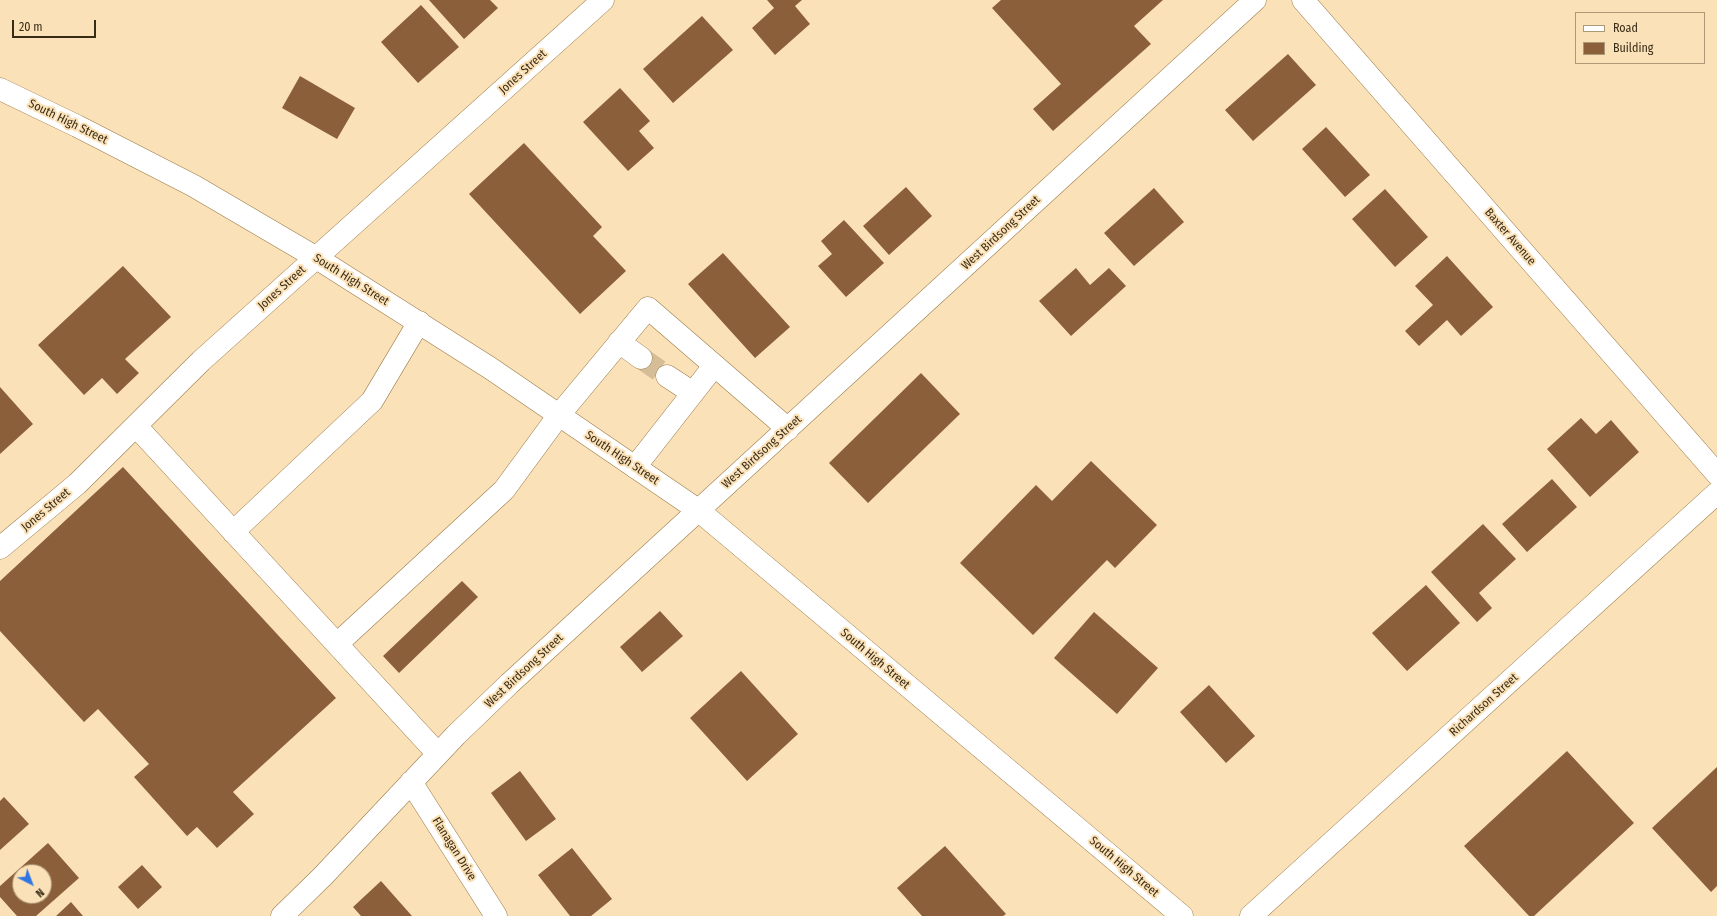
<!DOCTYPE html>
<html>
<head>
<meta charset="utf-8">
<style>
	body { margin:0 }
	#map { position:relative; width:1717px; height:916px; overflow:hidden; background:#fbe1b7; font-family:"Fira Sans Condensed",sans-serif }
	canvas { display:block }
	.legend { position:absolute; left:1575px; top:12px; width:130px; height:52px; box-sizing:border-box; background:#fbe1b7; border:1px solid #ad9977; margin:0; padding:5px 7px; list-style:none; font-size:12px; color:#392c17 }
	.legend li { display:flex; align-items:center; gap:8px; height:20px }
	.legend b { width:20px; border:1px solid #ad9977 }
	.north { position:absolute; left:12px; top:864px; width:40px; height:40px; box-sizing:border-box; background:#fbe1b7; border:1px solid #ad9977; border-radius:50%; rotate:138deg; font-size:11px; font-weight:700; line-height:16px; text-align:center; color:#392c17 }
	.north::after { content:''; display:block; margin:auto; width:14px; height:18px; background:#3076e3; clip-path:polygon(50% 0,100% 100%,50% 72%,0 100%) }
	.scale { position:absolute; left:12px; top:20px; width:84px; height:18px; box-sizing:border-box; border:2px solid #392c17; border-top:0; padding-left:5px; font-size:12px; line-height:14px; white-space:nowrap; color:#392c17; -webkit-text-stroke:3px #fbe1b7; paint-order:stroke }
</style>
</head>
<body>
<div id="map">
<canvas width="1717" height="916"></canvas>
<ul class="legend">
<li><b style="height:5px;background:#fff"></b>Road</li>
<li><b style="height:11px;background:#8c5f3b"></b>Building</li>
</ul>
<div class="north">N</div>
<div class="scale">20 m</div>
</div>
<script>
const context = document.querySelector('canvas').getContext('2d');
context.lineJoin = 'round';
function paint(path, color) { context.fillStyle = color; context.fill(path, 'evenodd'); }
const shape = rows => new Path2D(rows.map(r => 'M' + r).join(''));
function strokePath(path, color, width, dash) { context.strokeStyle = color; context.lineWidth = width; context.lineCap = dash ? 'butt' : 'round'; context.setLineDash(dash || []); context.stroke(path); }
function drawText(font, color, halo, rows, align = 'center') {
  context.font = font + ' "Fira Sans Condensed",sans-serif'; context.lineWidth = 4; context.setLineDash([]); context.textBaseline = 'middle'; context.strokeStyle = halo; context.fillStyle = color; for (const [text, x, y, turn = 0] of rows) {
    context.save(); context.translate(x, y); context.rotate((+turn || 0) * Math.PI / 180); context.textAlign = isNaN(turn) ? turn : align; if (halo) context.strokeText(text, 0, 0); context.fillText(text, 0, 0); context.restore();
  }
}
const building = shape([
	[429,0,490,0,498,8,464,39],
	[767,0,802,0,795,6,810,24,775,55,752,28,774,8],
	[1001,0,1163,0,1134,26,1151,44,1053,131,1033,109,1061,84,992,8],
	[421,5,459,47,418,83,381,42],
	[702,16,733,50,673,103,643,69],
	[1288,54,1316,85,1253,141,1225,110],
	[300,76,355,108,337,139,282,108],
	[620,88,650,121,639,131,654,148,628,171,583,122],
	[1326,127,1370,175,1345,197,1302,149],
	[524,143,602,227,593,236,626,271,580,314,469,194],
	[906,187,932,216,889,255,863,226],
	[1154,188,1184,222,1134,266,1104,233],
	[1385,189,1428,237,1395,267,1352,219],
	[844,220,884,263,846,297,818,266,832,254,821,241],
	[723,253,790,327,755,358,688,284],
	[1447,256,1493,307,1461,336,1447,320,1419,346,1405,331,1433,305,1415,286],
	[123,266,171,317,125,359,139,373,117,394,102,378,84,395,38,345],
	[1076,268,1090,285,1109,268,1126,286,1071,336,1039,301],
	[921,373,960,414,868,503,829,463],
	[0,387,33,424,0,454],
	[1581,418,1596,434,1611,420,1639,452,1590,497,1547,449],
	[1091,461,1157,525,1115,568,1107,560,1033,635,960,563,1036,485,1052,501],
	[123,467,336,698,233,792,254,814,217,848,197,827,187,836,134,777,149,764,98,709,84,722,0,631,0,581],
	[1552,479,1577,507,1527,552,1502,524],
	[1483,524,1516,559,1479,593,1492,608,1477,622,1431,572],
	[462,581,478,597,399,673,383,656],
	[1426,585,1460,623,1407,671,1372,633],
	[660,611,683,636,642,672,620,647],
	[1094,612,1158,668,1117,714,1054,658],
	[741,671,798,734,747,781,690,718],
	[1209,685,1255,736,1226,763,1180,712],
	[1567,751,1634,823,1534,916,1529,916,1464,846],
	[1717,767,1717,886,1711,892,1652,828],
	[520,771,556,819,526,841,491,793],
	[4,797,29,824,0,850,0,801],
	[48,843,79,878,36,916,17,916,0,897,0,886],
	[20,872,44,872,44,896,20,896],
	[945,846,1006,914,1003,916,922,916,897,888],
	[572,848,612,899,591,916,570,916,538,875],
	[142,865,162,887,138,909,118,887],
	[381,881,412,916,361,916,353,907],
	[71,902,83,916,56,916]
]);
const minorTunnel = shape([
	[641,358,667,376]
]);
const minor = shape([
	[1303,0,1717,474],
	[619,342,641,358],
	[667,376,693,393],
	[136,426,438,754],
	[635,467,714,366],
	[233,532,372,401,419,322],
	[0,548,77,484,201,361,603,0],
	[337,644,504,490,559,415,648,308,788,429],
	[411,782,496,916],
	[282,916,323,876,456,735,509,684,1255,0],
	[1251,916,1717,493]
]);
const major = shape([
	[0,89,77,126,194,186,315,257,490,368,698,510,1182,916]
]);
const streetNames = [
	["Jones Street",523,72,-42],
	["South High Street",68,122,26],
	["West Birdsong Street",1001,233,-43],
	["Baxter Avenue",1510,237,49],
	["South High Street",351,280,32],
	["Jones Street",282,288,-42],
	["West Birdsong Street",762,452,-42],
	["South High Street",622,458,34],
	["Jones Street",46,510,-40],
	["South High Street",875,659,40],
	["West Birdsong Street",524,671,-43],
	["Richardson Street",1484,705,-42],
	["Flanagan Drive",454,849,58],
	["South High Street",1124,867,40]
];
paint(building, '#8c5f3b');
strokePath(minorTunnel, '#d4bd97', 22, [22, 11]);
strokePath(minor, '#997b49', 23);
strokePath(major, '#997b49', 23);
strokePath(minor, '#fff', 22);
strokePath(major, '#fff', 22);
drawText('12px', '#392c17', '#fbe1b7', streetNames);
</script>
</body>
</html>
